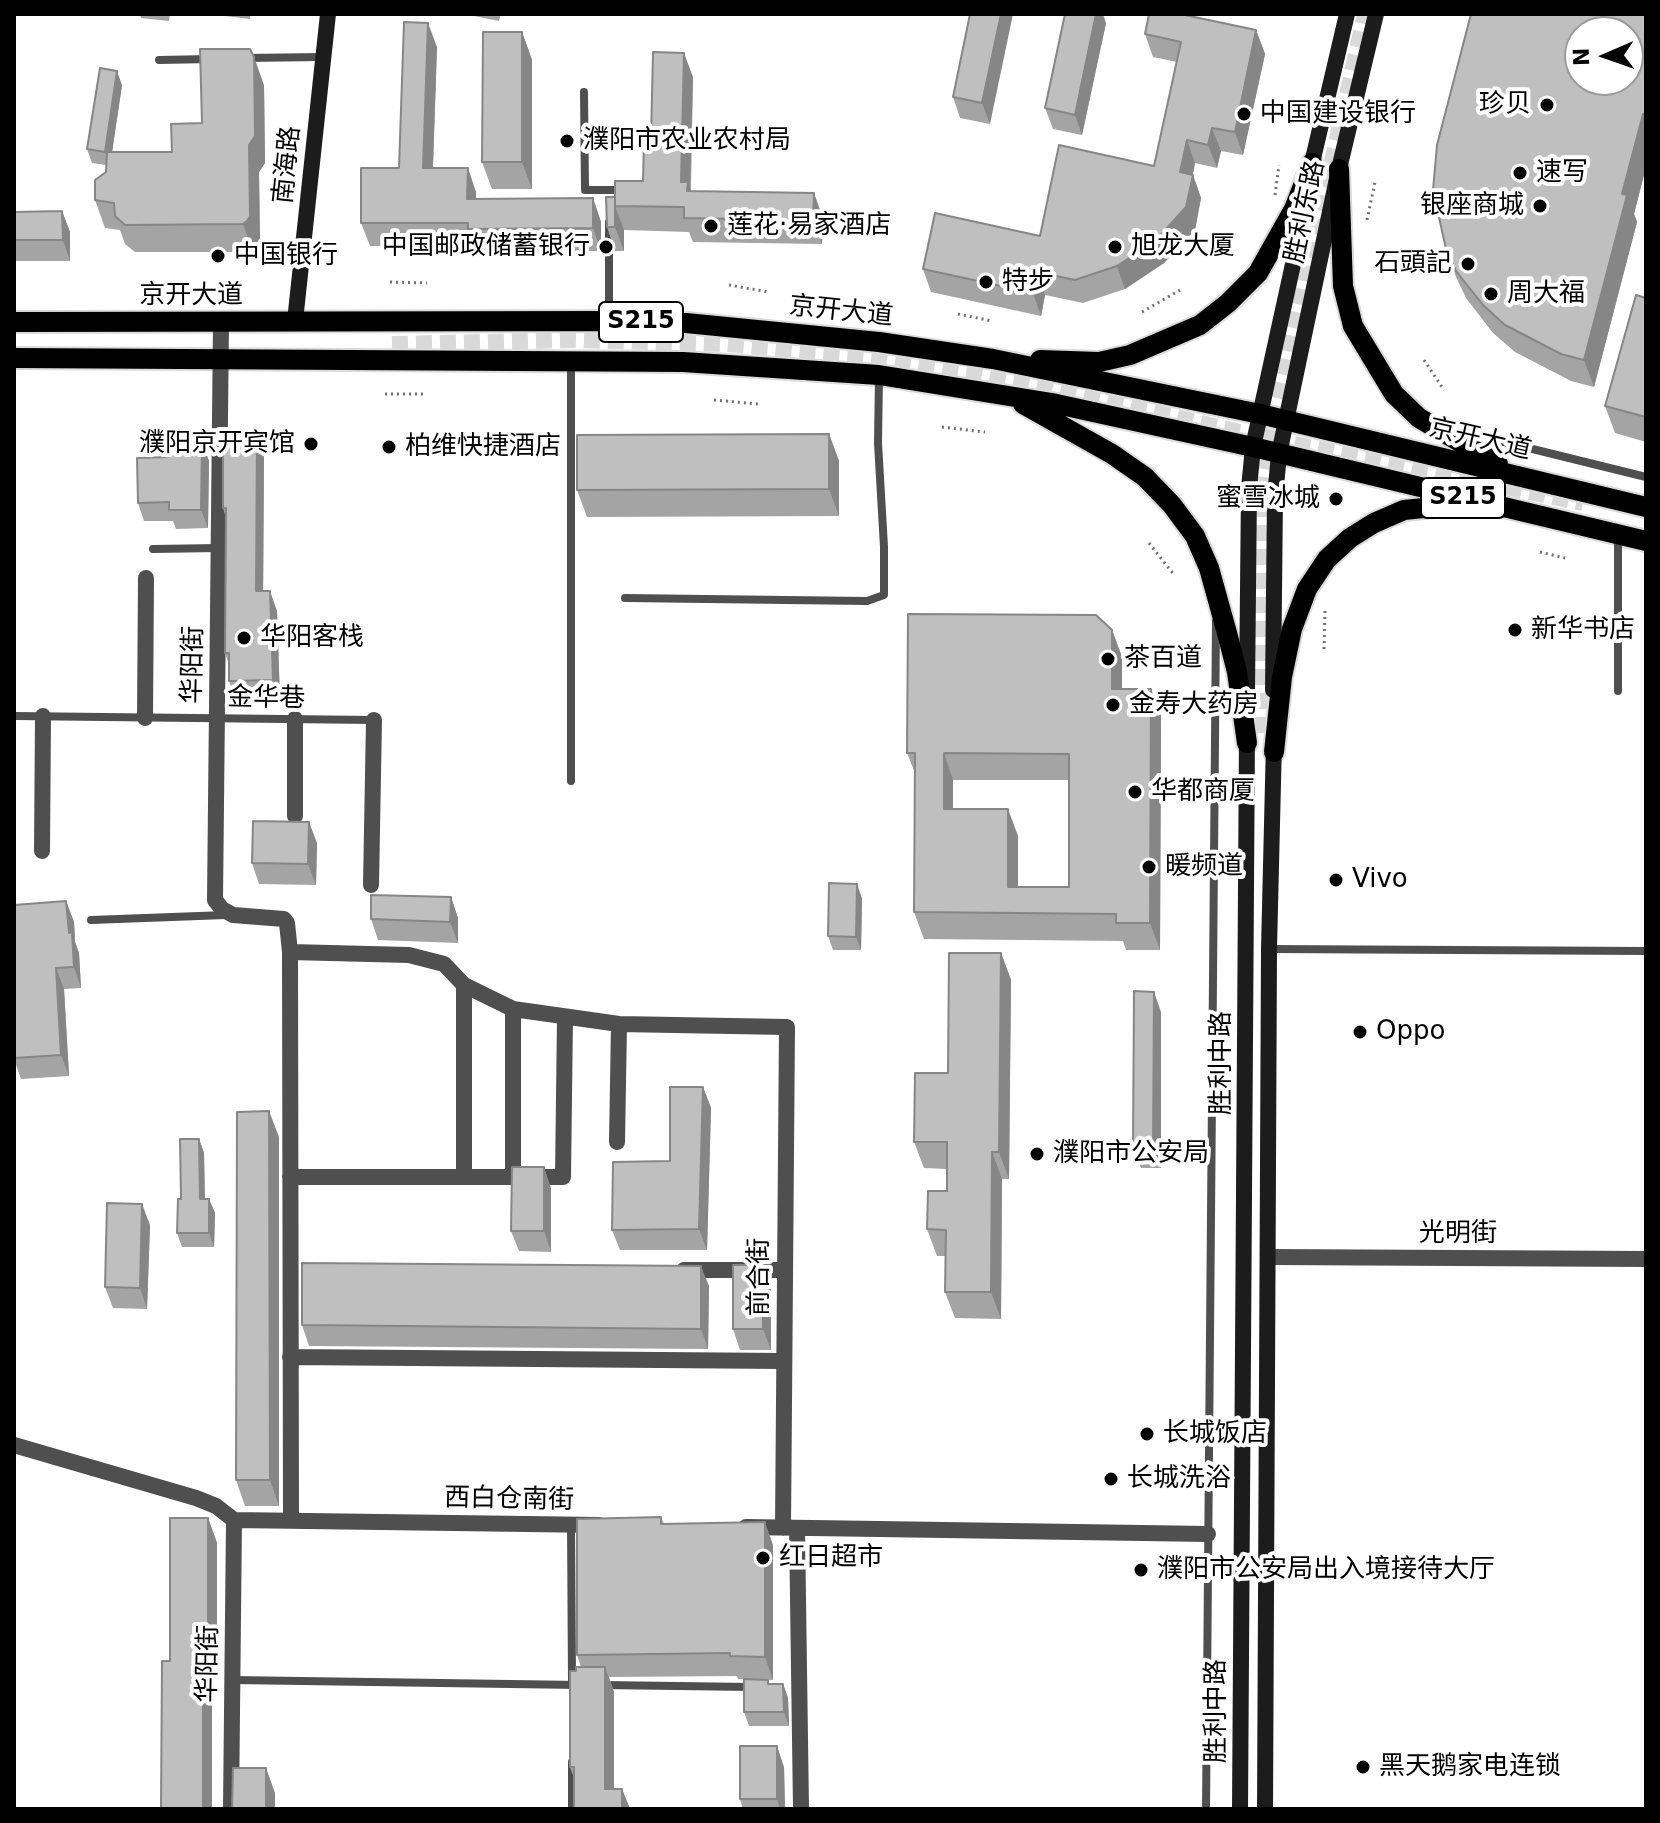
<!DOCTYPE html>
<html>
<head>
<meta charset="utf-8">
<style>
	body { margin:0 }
	#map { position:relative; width:1660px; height:1823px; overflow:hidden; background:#fff; font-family:"DejaVu Sans",sans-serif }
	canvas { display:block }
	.frame { position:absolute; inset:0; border:16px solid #000; pointer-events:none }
	.north { position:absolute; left:1564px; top:16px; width:80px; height:80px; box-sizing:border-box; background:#fff; border:2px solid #999; border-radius:50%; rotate:268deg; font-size:22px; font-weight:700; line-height:32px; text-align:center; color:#000 }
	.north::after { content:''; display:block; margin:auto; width:28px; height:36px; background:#000; clip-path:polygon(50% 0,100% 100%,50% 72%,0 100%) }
</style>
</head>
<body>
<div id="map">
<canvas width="1660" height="1823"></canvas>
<div class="frame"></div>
<div class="north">N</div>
</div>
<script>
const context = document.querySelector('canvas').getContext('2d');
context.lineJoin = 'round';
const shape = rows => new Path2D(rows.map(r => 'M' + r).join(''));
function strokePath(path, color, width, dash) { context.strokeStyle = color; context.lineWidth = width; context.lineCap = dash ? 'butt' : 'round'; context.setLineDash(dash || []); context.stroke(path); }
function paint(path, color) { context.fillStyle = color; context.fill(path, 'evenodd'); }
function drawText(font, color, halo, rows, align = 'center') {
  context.font = font + ' "DejaVu Sans","Noto Sans SC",sans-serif'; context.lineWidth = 8; context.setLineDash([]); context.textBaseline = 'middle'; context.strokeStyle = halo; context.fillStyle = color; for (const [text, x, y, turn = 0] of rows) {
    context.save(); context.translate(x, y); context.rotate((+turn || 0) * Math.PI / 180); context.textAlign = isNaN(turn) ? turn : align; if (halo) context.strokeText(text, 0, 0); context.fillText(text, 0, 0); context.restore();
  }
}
const streetTunnel = shape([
	[392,344,574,340,727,344,885,359,1033,384,1270,439,1583,503],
	[1260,733,1263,490,1270,439,1365,14]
]);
const path = shape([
	[1411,15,1411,14],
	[1275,195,1279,165],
	[1367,220,1375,182],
	[390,282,427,283],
	[729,285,769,292],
	[1142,312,1180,290],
	[958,314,992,321],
	[1424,360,1444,390],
	[385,394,426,394],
	[714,400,758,404],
	[942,427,985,432],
	[1149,543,1175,576],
	[1540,552,1565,558],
	[1324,649,1325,610]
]);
const lane = shape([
	[244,58,323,57],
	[159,60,211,59],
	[584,92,585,190,623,190],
	[609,222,609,320],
	[1496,440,1646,477],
	[1618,536,1618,691],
	[153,549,219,548],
	[625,598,867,601,884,595,884,547,878,443,879,376],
	[14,716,374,720],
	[571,781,571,362],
	[91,920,226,915],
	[1269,949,1646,951],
	[571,1524,572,1680],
	[232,1680,580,1685],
	[601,1685,752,1687],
	[572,1762,572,1809],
	[1206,1809,1216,621]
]);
const street = shape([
	[221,322,215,900,222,909,233,915,284,919,287,923,290,952],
	[145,718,146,578],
	[295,816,295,719],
	[42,851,43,716],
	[371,885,374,720],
	[617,1142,619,1024],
	[290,1177,563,1177,565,1017],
	[464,1177,464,985],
	[513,1177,513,1009],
	[1269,1257,1646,1259],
	[684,1270,783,1270],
	[290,1357,783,1361],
	[14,1445,196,1498,216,1506,234,1520,599,1525],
	[291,1521,290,952,409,955,444,964,464,985,513,1009,619,1024,787,1027,783,1528],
	[746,1527,1208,1534],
	[797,1528,801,1809],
	[231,1809,234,1520]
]);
const secondary = shape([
	[295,321,328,14],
	[1247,690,1249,488,1253,447,1302,223,1312,163,1347,14],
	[1273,690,1275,497,1279,454,1339,169,1376,14],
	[1240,1809,1247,733],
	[1265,1809,1269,949,1274,741]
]);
const primary = shape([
	[1339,169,1343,286,1353,326,1394,394,1419,418,1498,464],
	[14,322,609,321,686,323,879,342,993,359,1260,414,1646,507],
	[14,358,683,362,879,375,1052,403,1253,447,1646,541],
	[1040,360,1099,362,1130,355,1200,325,1228,303,1258,273,1294,209,1312,163],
	[1023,404,1112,454,1145,477,1172,505,1195,536,1209,568,1227,633,1237,672,1247,743],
	[1274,752,1282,677,1292,629,1307,589,1327,559,1350,538,1374,523,1404,510,1464,504]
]);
const wall = shape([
	[140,14,170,14,169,21,141,18],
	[225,14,250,14,250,19,225,16],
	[464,14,501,14,499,21],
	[970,14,990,124,960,118,953,97],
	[1646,14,1646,167,1634,214,1637,222,1594,387,1571,381,1515,352,1493,333,1466,298,1456,277,1446,249],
	[1106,23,1082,135,1053,129,1045,108],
	[1256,30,1265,54,1243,155,1221,151,1217,168,1195,163,1193,175,1201,198,1195,230,1164,263,1125,289,1083,303,1045,295,1041,316,931,292,923,269,1040,236,1154,166,1177,62,1153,57,1145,34],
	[522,32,532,60,532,189,492,189,482,162],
	[437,47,433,168,476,192,476,199,593,198,601,222,601,251,476,252,474,246,370,246,361,223,399,168],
	[693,77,691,191,823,218,822,244,693,242,689,232,624,230,624,251,615,251,607,227,615,197,643,181,651,138],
	[122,85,112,152,172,152,202,123,264,85,265,163,259,172,260,244,257,248,253,252,135,252,125,244,120,230,105,228,95,200,106,172,106,165,92,163,87,149],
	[62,211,70,232,70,261,14,261,14,212],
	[1646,298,1646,442,1615,433,1605,406],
	[829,434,839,461,839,516,587,517,577,490],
	[202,443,209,461,208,528,176,529,173,521,144,521,138,503,169,457],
	[264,453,263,591,277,611,280,700,236,700,229,681,229,664,225,653,226,518,223,508],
	[1112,630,1122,657,1122,689,1161,716,1160,950,1126,950,1123,941,924,939,914,912,915,773,907,753],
	[953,780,1069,780,1069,887,1018,887,1018,836,953,809],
	[317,843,316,885,259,884,252,863],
	[451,897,458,918,458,943,378,940,371,919],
	[862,898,861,950,833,950,828,936],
	[66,901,74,922,75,942,79,953,81,988,64,989,69,1076,21,1079,14,1059],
	[1001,953,1011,980,1009,1179,1002,1179,1001,1319,955,1318,945,1292,946,1256,937,1256,927,1229,947,1191,947,1169,924,1168,914,1142,948,1073],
	[1161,1012,1161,1168,1141,1168,1133,1147],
	[703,1087,711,1108,707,1250,620,1250,612,1230,670,1161],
	[279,1137,279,1506,245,1506,236,1480],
	[199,1139,204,1153,205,1199,209,1199,215,1213,214,1247,182,1247,177,1233,181,1199],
	[551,1188,551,1252,519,1251,511,1231],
	[150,1225,147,1309,113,1308,105,1287],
	[763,1265,771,1286,771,1350,740,1350,733,1329],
	[709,1286,708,1349,309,1346,302,1325],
	[661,1517,664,1524,773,1545,773,1680,738,1679,737,1676,609,1677,614,1692,614,1789,622,1789,630,1809,574,1809,574,1778,570,1767,576,1671,581,1667,577,1655],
	[208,1518,217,1543,217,1673,212,1673,170,1661],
	[768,1680,769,1684,783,1684,788,1698,789,1726,749,1726,744,1712],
	[784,1767,785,1809,743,1809,740,1799]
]);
const shadedWall = shape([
	[1001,14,1013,14,990,124,982,103],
	[1096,14,1103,14,1106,23,1082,135,1075,115],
	[428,23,437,47,432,192,423,168],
	[1256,30,1265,54,1243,155,1235,132],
	[522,32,532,60,532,189,522,162],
	[684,53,693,77,690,189,697,207,681,182],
	[254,57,264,85,265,163,259,172,260,244,257,248,253,252,243,224],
	[117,71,122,85,110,166,105,152],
	[1643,114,1646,124,1646,167,1634,214,1637,222,1594,387,1584,360,1622,194],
	[1212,128,1221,151,1217,168,1208,145],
	[1187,140,1195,163,1188,195,1180,172],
	[468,168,476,192,476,223,467,199],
	[1193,175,1201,198,1195,230,1164,263,1125,289,1117,266],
	[814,193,823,218,822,244,813,220],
	[593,198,601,222,601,251,593,228],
	[615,206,624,230,624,251,615,227],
	[62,211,70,232,70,261,63,240],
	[1037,272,1045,295,1041,316,1033,293],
	[257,433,264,453,263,611,256,591],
	[829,434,839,461,839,516,829,489],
	[202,443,209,461,208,528,201,510],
	[270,591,277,611,280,700,273,680],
	[1112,630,1122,657,1122,716,1112,689],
	[1151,689,1161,716,1160,950,1150,923],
	[944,753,953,780,953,836,944,809],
	[1008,809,1018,836,1018,914,1008,887],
	[309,822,317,843,316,885,308,864],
	[857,884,862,898,861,950,856,937],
	[451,897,458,918,458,943,450,922],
	[66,901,74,922,75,942,79,953,81,988,74,967],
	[1001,953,1011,980,1009,1179,999,1152],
	[56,968,64,989,69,1076,61,1055],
	[1154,992,1161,1012,1161,1168,1153,1147],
	[703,1087,711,1108,707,1250,699,1229],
	[269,1111,279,1137,279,1506,270,1480],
	[199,1139,204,1153,205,1213,200,1199],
	[992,1152,1002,1179,1001,1319,991,1292],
	[544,1167,551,1188,551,1252,544,1231],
	[209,1199,215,1213,214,1247,209,1233],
	[142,1204,150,1225,147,1309,140,1288],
	[763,1265,771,1286,771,1350,763,1329],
	[701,1266,709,1286,708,1349,701,1329],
	[208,1518,217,1543,217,1673,208,1648],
	[765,1522,773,1545,773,1680,765,1657],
	[203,1648,212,1673,212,1809,203,1809],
	[605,1667,614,1692,614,1809,605,1789],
	[783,1684,788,1698,789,1726,784,1712],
	[777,1746,784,1767,785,1809,780,1809,777,1799],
	[266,1768,275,1793,275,1809,266,1809],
	[622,1789,630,1809,622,1809]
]);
const building = shape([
	[970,14,1001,14,982,103,953,97,970,14],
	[1065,14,1096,14,1075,115,1045,108,1065,14],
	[1149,14,1180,14,1256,30,1235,132,1212,128,1208,145,1187,140,1180,172,1193,175,1186,207,1156,240,1117,266,1075,280,1037,272,1033,293,923,269,935,213,1040,236,1059,145,1154,166,1181,42,1145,34,1149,14],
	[1471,14,1646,14,1646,115,1643,114,1622,194,1627,195,1584,360,1561,354,1505,325,1483,305,1456,271,1446,249,1433,190,1437,145,1471,14],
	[1580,32,1628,32,1628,80,1580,80,1580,32],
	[404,22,428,23,423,168,468,168,467,199,593,198,593,228,468,229,468,223,361,223,361,168,399,168,404,22],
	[483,32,522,32,522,162,482,162,483,32],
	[200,49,250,49,254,57,255,136,249,145,250,216,247,221,243,224,125,225,115,216,114,203,95,200,95,180,106,172,107,152,172,152,171,124,202,123,200,49],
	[653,52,684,53,681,182,688,182,687,191,814,193,813,220,684,218,684,207,615,206,615,181,643,181,644,138,651,138,653,52],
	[100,68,117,71,105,152,87,149,100,68],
	[606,197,615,197,615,227,607,227,606,197],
	[62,211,63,240,14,240,14,212,62,211],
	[1636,295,1646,298,1646,417,1605,406,1636,295],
	[227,433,257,433,256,591,270,591,273,680,229,681,229,653,225,653,226,508,223,508,223,441,226,441,227,433],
	[829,434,829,489,577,490,577,435,829,434],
	[168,443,202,443,201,510,169,510,169,502,138,503,137,458,169,457,168,443],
	[908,614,1096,615,1112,630,1112,689,1151,689,1150,923,1116,923,1116,914,914,912,915,753,907,753,908,614],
	[944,753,1069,754,1069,887,1008,887,1008,809,944,809,944,753],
	[253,821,309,822,308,864,252,863,253,821],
	[829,883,857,884,856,937,828,936,829,883],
	[371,895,451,897,450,922,371,919,371,895],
	[66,901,69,933,72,932,74,967,56,968,61,1055,14,1058,14,905,66,901],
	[949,953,1001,953,999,1152,992,1152,991,1292,945,1292,946,1230,927,1229,928,1191,947,1191,947,1142,914,1142,915,1073,948,1073,949,953],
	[1134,991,1154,992,1153,1147,1133,1147,1134,991],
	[670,1087,703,1087,699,1229,612,1230,613,1162,670,1161,670,1087],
	[269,1111,270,1480,236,1480,237,1112,269,1111],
	[180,1139,199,1139,200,1199,209,1199,209,1233,177,1233,178,1199,181,1199,180,1139],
	[512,1167,544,1167,544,1231,511,1231,512,1167],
	[107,1203,142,1204,140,1288,105,1287,107,1203],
	[302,1263,701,1266,701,1329,302,1325,302,1263],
	[733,1265,763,1265,763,1329,733,1329,733,1265],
	[661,1517,661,1524,765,1522,765,1657,730,1656,730,1653,577,1655,577,1519,661,1517],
	[170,1518,208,1518,208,1648,203,1648,203,1809,161,1809,162,1661,170,1661,170,1518],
	[576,1667,605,1667,605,1789,622,1789,622,1809,574,1809,574,1767,570,1767,570,1671,576,1671,576,1667],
	[744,1679,768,1680,768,1684,783,1684,784,1712,744,1712,744,1679],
	[740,1746,777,1746,777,1799,740,1799,740,1746],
	[233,1768,266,1768,266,1809,232,1809,233,1768]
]);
const markers = [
	[1547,105,8,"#000"],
	[1244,114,8,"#000"],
	[567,141,8,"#000"],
	[1520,173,8,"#000"],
	[1540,206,8,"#000"],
	[711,226,8,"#000"],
	[606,247,8,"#000"],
	[1115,247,8,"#000"],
	[218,256,8,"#000"],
	[1468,264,8,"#000"],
	[986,282,8,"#000"],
	[1491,294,8,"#000"],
	[311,444,8,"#000"],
	[389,447,8,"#000"],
	[1336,499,8,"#000"],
	[1515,630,8,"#000"],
	[244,638,8,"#000"],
	[1108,659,8,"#000"],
	[1113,705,8,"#000"],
	[1135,792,8,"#000"],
	[1149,867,8,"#000"],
	[1336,880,8,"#000"],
	[1360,1032,8,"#000"],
	[1037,1154,8,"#000"],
	[1147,1434,8,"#000"],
	[1111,1479,8,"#000"],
	[763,1558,8,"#000"],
	[1141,1570,8,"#000"],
	[1363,1767,8,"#000"]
];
const shields = [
	[641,322,84],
	[1463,498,84]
];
const shieldNames = [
	["S215",641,322],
	["S215",1463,498]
];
const poiNames = [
	["珍贝",1531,105,"right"],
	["中国建设银行",1260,114],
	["濮阳市农业农村局",583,141],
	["速写",1536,173],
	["银座商城",1524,206,"right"],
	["莲花·易家酒店",727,226],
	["中国邮政储蓄银行",590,247,"right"],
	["旭龙大厦",1131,247],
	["中国银行",234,256],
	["石頭記",1452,264,"right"],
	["特步",1002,282],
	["周大福",1507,294],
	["濮阳京开宾馆",295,444,"right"],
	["柏维快捷酒店",405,447],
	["蜜雪冰城",1320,499,"right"],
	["新华书店",1531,630],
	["华阳客栈",260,638],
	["茶百道",1124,659],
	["金寿大药房",1129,705],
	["华都商厦",1151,792],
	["暖频道",1165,867],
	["Vivo",1352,880],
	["Oppo",1376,1032],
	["濮阳市公安局",1053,1154],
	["长城饭店",1163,1434],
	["长城洗浴",1127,1479],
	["红日超市",779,1558],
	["濮阳市公安局出入境接待大厅",1157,1570],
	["黑天鹅家电连锁",1379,1767]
];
const streetNames = [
	["南海路",288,165,-84],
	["胜利东路",1306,212,-78],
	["京开大道",191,296],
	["京开大道",841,312,6],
	["京开大道",1480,440,13],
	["华阳街",194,665,-89],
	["金华巷",266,699,1],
	["胜利中路",1222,1063,-90],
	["光明街",1458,1234],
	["前合街",760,1277,-90],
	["西白仓南街",509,1500,1],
	["华阳街",209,1664,-89],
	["胜利中路",1217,1711,-90]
];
strokePath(streetTunnel, '#d9d9d9', 16, [16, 8]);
strokePath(primary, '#dbdbdb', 24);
strokePath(path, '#717171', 3, [2, 4]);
strokePath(lane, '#4f4f4f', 8);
strokePath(street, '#4f4f4f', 16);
strokePath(secondary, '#1c1c1c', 16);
strokePath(primary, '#000', 20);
paint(wall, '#a4a4a4');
paint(shadedWall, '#868686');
paint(building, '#bfbfbf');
strokePath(building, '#868686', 2);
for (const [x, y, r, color] of markers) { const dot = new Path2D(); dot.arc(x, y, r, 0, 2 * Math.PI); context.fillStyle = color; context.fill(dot); strokePath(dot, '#fff', 3); }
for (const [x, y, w] of shields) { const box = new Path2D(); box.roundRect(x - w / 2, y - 20, w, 40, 6); context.fillStyle = '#fff'; context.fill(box); strokePath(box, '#000', 2); }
drawText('bold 24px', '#000', null, shieldNames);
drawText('26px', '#000', '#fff', poiNames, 'left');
drawText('26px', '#000', '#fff', streetNames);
</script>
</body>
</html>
